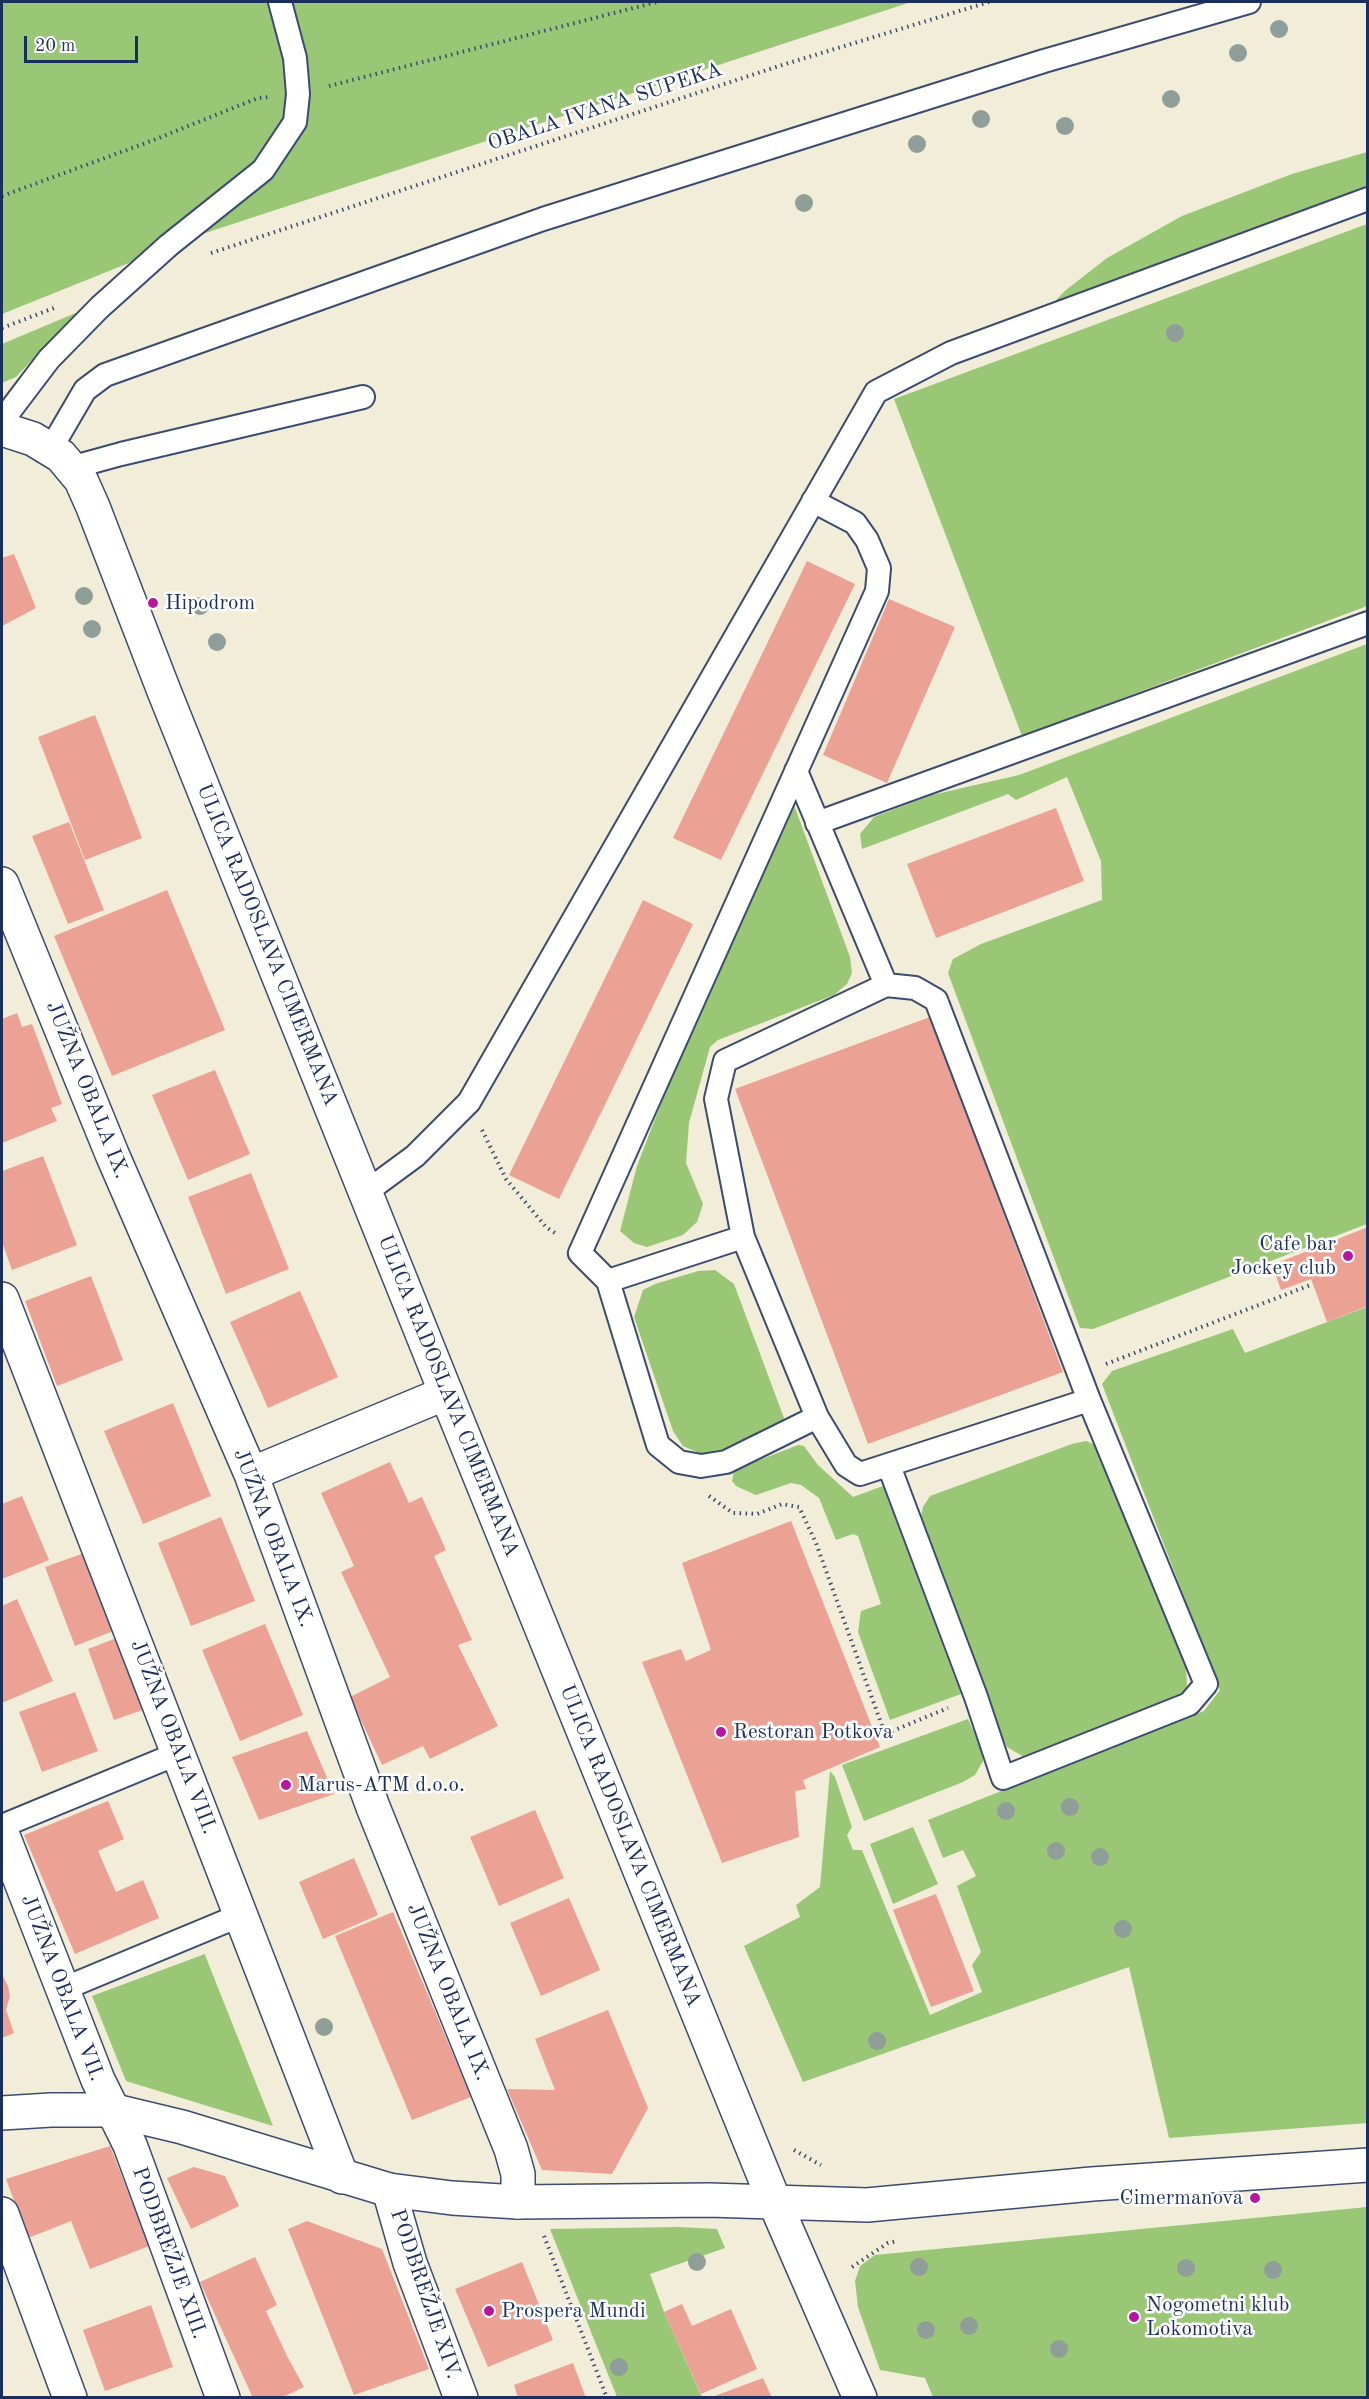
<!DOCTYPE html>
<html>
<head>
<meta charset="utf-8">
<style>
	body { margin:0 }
	#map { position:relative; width:1369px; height:2399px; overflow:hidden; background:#f1edd9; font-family:"Old Standard TT",serif }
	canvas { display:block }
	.frame { position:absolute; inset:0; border:3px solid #1b2f5e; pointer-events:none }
	.scale { position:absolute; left:24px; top:36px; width:114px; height:27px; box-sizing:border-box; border:3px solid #1b2f5e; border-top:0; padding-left:8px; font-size:18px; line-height:21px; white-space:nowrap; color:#1b2f5e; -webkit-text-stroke:4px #fff; paint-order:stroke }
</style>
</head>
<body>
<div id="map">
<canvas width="1369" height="2399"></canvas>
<div class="frame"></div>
<div class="scale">20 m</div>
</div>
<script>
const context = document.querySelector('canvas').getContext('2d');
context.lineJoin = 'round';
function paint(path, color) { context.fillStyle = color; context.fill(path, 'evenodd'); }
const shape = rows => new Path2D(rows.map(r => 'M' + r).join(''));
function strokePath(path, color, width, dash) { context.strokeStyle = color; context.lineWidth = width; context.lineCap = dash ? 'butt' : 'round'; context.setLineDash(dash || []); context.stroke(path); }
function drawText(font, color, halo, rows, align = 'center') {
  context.font = font + ' "Old Standard TT",serif'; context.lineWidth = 5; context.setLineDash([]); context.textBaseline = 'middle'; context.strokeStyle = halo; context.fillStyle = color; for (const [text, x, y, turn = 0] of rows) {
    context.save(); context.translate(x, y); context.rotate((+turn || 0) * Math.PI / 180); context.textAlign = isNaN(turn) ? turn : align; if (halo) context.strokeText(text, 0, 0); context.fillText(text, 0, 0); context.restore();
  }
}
const green = shape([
	[2,2,911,2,196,236,2,314],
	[1367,152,1367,186,1050,306,1066,290,1107,258,1182,216,1292,174],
	[1367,224,1367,606,1022,736,894,399],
	[78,312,16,377,2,383,2,344],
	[1367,644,1367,1224,1093,1329,1080,1328,948,973,953,959,981,944,1102,900,1101,861,1067,777,1016,800,1008,794,862,849,860,834,874,817,932,795,1019,775],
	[794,805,850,957,852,973,847,984,834,995,718,1040,710,1047,689,1123,686,1163,703,1204,697,1222,683,1235,647,1247,634,1243,620,1231,637,1166,690,1028,765,860],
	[715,1270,734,1284,784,1418,780,1429,712,1455,699,1453,683,1446,673,1431,634,1317,643,1290,655,1284,698,1271],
	[1367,1307,1367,2123,1169,2138,1129,1967,803,2082,744,1946,800,1917,796,1905,820,1887,830,1771,835,1777,852,1827,847,1835,853,1850,862,1850,930,2015,982,1992,972,1965,981,1952,957,1886,976,1876,963,1850,943,1858,928,1820,1204,1711,1220,1690,1102,1384,1112,1371,1233,1329,1245,1353],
	[1086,1441,1096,1445,1099,1450,1186,1667,1187,1687,1179,1695,1170,1700,1024,1757,1007,1747,1000,1732,925,1529,921,1516,923,1507,930,1496,1072,1444],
	[798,1445,804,1446,818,1465,853,1497,883,1486,961,1694,890,1720,858,1632,861,1611,881,1604,858,1536,853,1534,836,1540,819,1498,801,1485,791,1483,756,1495,736,1486,732,1481,734,1470],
	[968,1719,983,1752,983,1761,975,1775,963,1782,864,1821,842,1765],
	[913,1827,938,1884,893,1904,870,1844],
	[205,1954,205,1955,273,2126,126,2081,92,1996],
	[1367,2207,1367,2397,933,2397,925,2378,880,2370,858,2307,855,2281,860,2266,875,2255],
	[678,2227,717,2229,725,2248,650,2274,664,2312,702,2397,617,2397,550,2229]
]);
const building = shape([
	[14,554,36,608,2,626,2,558],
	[807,561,855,584,721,860,673,838],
	[889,599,955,627,887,783,823,755],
	[95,715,142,838,85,860,38,737],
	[1056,808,1084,881,936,938,907,864],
	[69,822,104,910,68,924,32,836],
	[167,890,225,1030,112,1076,54,936],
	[643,900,693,924,559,1199,509,1175],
	[17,1013,22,1027,32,1024,62,1104,51,1108,57,1121,2,1143,2,1019],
	[930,1017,1063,1372,868,1444,735,1089],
	[215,1070,250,1154,188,1180,152,1095],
	[43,1156,77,1245,12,1270,2,1242,2,1171],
	[251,1173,289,1269,226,1294,188,1197],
	[1368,1227,1368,1306,1327,1322,1311,1279,1281,1290,1272,1265],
	[91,1276,123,1360,57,1386,25,1301],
	[300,1291,338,1377,268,1408,230,1322],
	[173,1403,211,1496,143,1524,104,1431],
	[390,1462,409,1503,422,1497,446,1550,434,1556,472,1640,458,1645,498,1726,430,1759,423,1746,382,1765,350,1697,390,1677,341,1572,354,1566,321,1493],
	[22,1496,49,1560,2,1579,2,1504],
	[221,1517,255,1601,191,1626,158,1543],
	[791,1521,880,1747,803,1780,806,1789,795,1791,799,1837,722,1863,642,1662,681,1649,686,1661,711,1650,682,1563],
	[87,1552,116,1630,75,1646,45,1567],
	[17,1599,53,1681,2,1703,2,1606],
	[265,1624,303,1715,240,1741,202,1650],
	[122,1636,148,1708,114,1720,88,1649],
	[75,1692,98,1751,42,1772,19,1712],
	[307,1731,334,1794,259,1820,232,1757],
	[108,1801,124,1839,98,1851,116,1892,143,1880,159,1918,75,1954,24,1835],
	[535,1810,564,1878,499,1906,470,1837],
	[354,1858,378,1915,323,1939,299,1882],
	[936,1894,974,1991,931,2007,893,1910],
	[569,1898,600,1970,541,1996,510,1923],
	[393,1912,471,2097,412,2120,335,1936],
	[2,1974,8,1986,10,1996,6,2010,14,2033,2,2038],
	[608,2010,648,2108,612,2174,542,2170,507,2089,555,2090,535,2039],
	[110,2146,149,2246,90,2269,71,2221,28,2238,6,2179],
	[194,2167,225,2176,239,2206,191,2229,167,2178],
	[307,2221,382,2249,429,2369,354,2395,288,2229],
	[255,2257,277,2305,266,2311,287,2356,304,2387,281,2398,253,2398,200,2282],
	[522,2262,553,2340,488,2367,455,2289],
	[682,2304,692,2326,731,2309,757,2369,701,2394,664,2312],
	[151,2305,173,2367,105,2391,83,2330],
	[573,2363,586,2398,518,2398,514,2385],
	[763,2378,772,2398,712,2398,712,2397]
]);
const path = shape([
	[329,86,657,2],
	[2,196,151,141,258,98,269,97],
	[211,253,779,66,989,2],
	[2,328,54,308],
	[482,1130,506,1179,546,1227,555,1233],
	[1106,1364,1313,1284],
	[709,1496,733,1513,757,1514,782,1504,799,1507,816,1543,885,1734,948,1708],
	[794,2150,821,2165],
	[544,2236,607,2398],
	[852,2267,888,2243,898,2241]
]);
const lane = shape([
	[2,421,49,359,100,307,169,245,263,170,295,122,298,94,295,58,280,2],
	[50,450,85,390,105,375,543,219,1044,61,1249,2],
	[70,468,121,454,363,397],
	[813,501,855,523,867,540,879,568,877,591,580,1253,608,1281,743,1237,817,1417,846,1465,860,1474,1089,1400],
	[796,771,886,985],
	[817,823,1368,623],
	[366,1192,415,1156,469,1102,876,392,951,353,1368,199],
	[743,1237,716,1099,725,1061,886,985,915,988,936,1000,1089,1400,1206,1684,1189,1704,1003,1778,976,1697,889,1466],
	[608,1281,658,1445,679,1462,701,1466,726,1462,817,1417],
	[2,1826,179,1753],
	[63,1989,241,1915]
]);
const street = shape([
	[2,884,112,1154,251,1474,373,1807,511,2149,518,2174,518,2202],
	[2,1299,342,2177],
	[251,1474,446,1393],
	[2,1833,98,2080,130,2145,223,2398],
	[389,2190,410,2263,461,2398],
	[2,2214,70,2398]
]);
const secondary = shape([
	[2,429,33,439,61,456,81,480,93,507,164,691,446,1393,775,2203,860,2398],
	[2,2113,51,2110,111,2110,182,2127,389,2190,452,2198,518,2202,709,2200,867,2205,1092,2184,1368,2165]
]);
const trees = [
	[1279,29],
	[1238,53],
	[1171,99],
	[981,119],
	[1065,126],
	[917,144],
	[804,203],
	[1175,333],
	[84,596],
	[200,606],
	[92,629],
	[217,642],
	[1070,1807],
	[1006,1811],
	[1056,1851],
	[1100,1857],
	[1123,1929],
	[324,2027],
	[877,2041],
	[697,2262],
	[919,2267],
	[1186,2268],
	[1273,2270],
	[969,2326],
	[926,2330],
	[1059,2349],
	[619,2367]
];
const markers = [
	[153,603,6,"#b5179e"],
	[1348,1256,6,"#b5179e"],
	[721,1732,6,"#b5179e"],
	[286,1785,6,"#b5179e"],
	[1255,2198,6,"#b5179e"],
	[489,2311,6,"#b5179e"],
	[1134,2317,6,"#b5179e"]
];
const streetNames = [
	["OBALA IVANA SUPEKA",605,107,-18],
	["ULICA RADOSLAVA CIMERMANA",267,945,68],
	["JUŽNA OBALA IX.",87,1090,68],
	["ULICA RADOSLAVA CIMERMANA",448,1396,68],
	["JUŽNA OBALA IX.",273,1538,69],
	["JUŽNA OBALA VIII.",173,1737,69],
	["ULICA RADOSLAVA CIMERMANA",630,1846,68],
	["JUŽNA OBALA VII.",62,1988,69],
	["JUŽNA OBALA IX.",448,1992,68],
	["PODBREŽJE XIII.",169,2253,70],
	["PODBREŽJE XIV.",425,2294,71]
];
const poiNames = [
	["Hipodrom",165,603],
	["Cafe bar",1336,1244,"right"],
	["Jockey club",1336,1268,"right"],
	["Restoran Potkova",733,1732],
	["Marus-ATM d.o.o.",298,1785],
	["Cimermanova",1243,2198,"right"],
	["Nogometni klub",1146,2305],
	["Lokomotiva",1146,2329],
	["Prospera Mundi",501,2311]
];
paint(green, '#99c775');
paint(building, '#eca195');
strokePath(lane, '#3b4c70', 26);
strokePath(street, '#3b4c70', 36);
strokePath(secondary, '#3b4c70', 36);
strokePath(path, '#3b4c70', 4, [1.5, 4.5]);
strokePath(lane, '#fff', 22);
strokePath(street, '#fff', 33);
strokePath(secondary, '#fff', 33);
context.fillStyle = '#909e99';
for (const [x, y] of trees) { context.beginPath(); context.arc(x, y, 9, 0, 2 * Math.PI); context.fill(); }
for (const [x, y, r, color] of markers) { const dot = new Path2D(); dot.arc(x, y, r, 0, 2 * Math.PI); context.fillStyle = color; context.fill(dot); strokePath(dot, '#fff', 2); }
drawText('21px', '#1b2f5e', '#fff', streetNames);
drawText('21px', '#1b2f5e', '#fff', poiNames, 'left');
</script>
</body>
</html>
